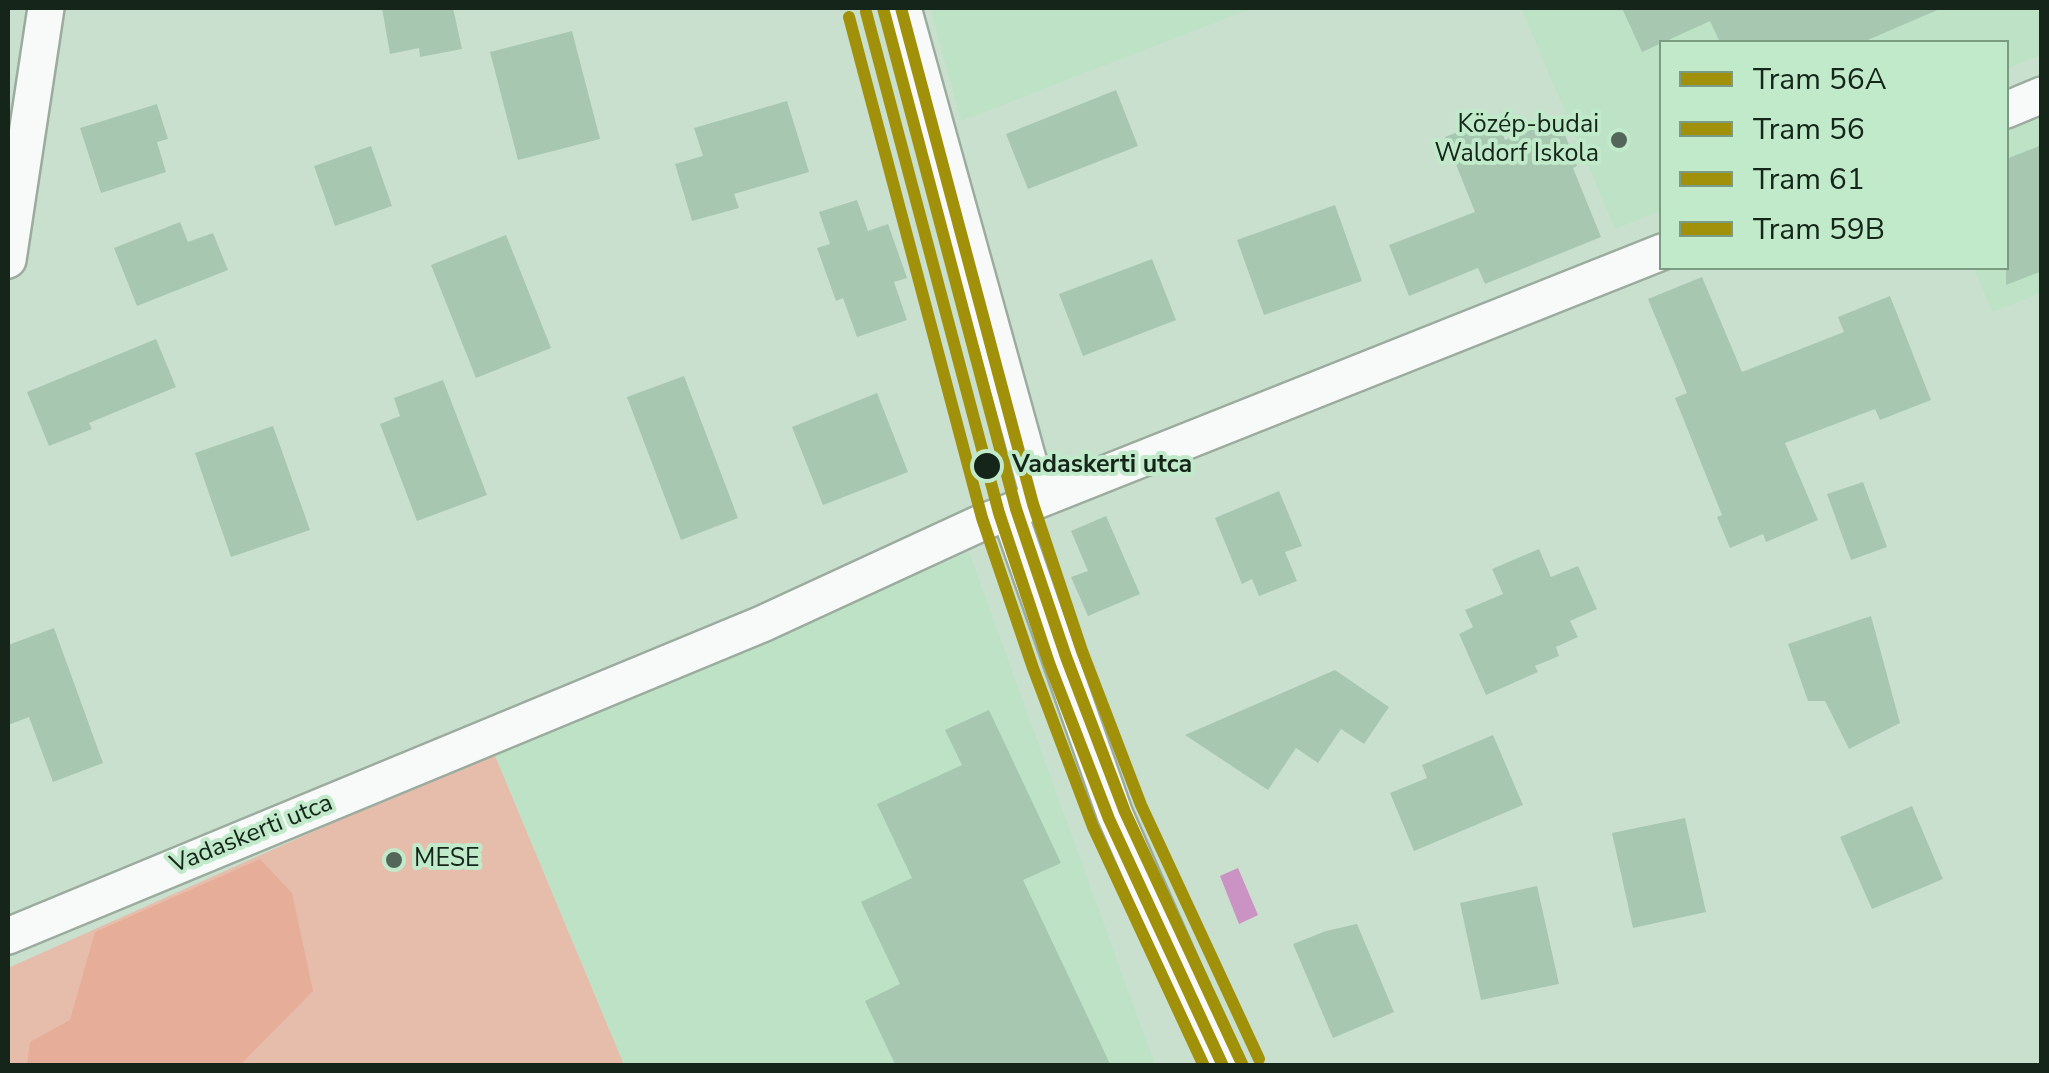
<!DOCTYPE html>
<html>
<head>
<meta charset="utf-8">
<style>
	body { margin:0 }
	#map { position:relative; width:2049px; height:1073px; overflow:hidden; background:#cae0cf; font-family:"Nunito Sans",sans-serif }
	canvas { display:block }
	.frame { position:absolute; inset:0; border:10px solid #152519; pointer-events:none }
	.legend { position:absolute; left:1659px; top:40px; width:350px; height:230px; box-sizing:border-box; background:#c0eaca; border:2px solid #7c9b83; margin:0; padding:12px 18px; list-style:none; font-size:30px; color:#152519 }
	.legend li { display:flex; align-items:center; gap:20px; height:50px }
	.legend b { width:50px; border:2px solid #7c9b83 }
</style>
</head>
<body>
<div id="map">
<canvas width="2049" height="1073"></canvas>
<div class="frame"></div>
<ul class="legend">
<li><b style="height:12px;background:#a1900a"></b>Tram 56A</li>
<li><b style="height:12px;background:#a1900a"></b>Tram 56</li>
<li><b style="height:12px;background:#a1900a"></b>Tram 61</li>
<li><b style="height:12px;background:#a1900a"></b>Tram 59B</li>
</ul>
</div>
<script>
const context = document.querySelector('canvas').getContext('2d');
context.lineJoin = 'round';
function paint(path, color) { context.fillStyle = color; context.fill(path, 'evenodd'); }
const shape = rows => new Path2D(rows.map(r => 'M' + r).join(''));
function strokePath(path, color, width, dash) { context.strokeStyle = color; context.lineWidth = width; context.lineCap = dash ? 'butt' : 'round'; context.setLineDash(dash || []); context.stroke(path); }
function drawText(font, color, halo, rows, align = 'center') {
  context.font = font + ' "Nunito Sans",sans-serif'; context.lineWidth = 8; context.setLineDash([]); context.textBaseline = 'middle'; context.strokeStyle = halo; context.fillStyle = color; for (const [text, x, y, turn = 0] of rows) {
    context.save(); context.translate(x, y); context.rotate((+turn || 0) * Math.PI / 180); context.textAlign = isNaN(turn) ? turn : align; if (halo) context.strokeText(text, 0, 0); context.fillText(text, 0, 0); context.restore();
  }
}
const built = shape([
	[930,8,1253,8,961,121],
	[1521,8,2041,8,2041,55,2007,69,2006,42,1662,42,1661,211,1615,229],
	[2041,83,2041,293,1992,312,1974,268,2006,268,2007,97],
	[969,552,1155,1065,624,1065,493,751]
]);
const green = shape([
	[493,751,624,1065,8,1065,8,968]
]);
const forest = shape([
	[260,859,292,893,313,991,240,1065,27,1065,30,1042,70,1020,95,932]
]);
const water = shape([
	[1238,868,1258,915,1239,924,1220,876]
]);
const building = shape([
	[382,8,453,8,462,49,420,57,419,48,390,54],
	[1622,8,1942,8,1863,42,1720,42,1710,21,1642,52],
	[572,31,600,139,518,160,490,52],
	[1116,90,1138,146,1028,189,1006,134],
	[787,101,809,172,734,194,739,208,692,221,675,164,703,156,694,128],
	[157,104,168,139,157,142,166,172,101,193,80,128],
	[1496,117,1505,140,1559,119,1577,166,1573,168,1601,237,1485,284,1478,268,1409,296,1389,245,1475,212,1445,137],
	[2042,145,2042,271,2006,285,2006,159],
	[371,146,392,206,335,226,314,166],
	[857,200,868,231,888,224,907,278,894,282,907,320,857,337,843,298,836,301,817,248,830,244,819,212],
	[1335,205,1362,281,1264,315,1237,240],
	[180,222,188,242,213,233,228,270,137,306,114,248],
	[506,235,551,348,476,378,431,265],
	[1152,259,1176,320,1083,356,1059,294],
	[1702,277,1742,372,1844,332,1838,317,1890,296,1931,400,1880,420,1875,409,1785,443,1818,520,1766,542,1763,534,1730,548,1717,517,1722,515,1675,398,1687,393,1648,299],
	[156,339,176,387,89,423,92,429,49,446,27,392],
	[684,376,738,518,681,540,627,397],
	[443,380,487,495,417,521,380,424,400,416,394,398],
	[877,393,908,472,823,505,792,427],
	[273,426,310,530,231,557,195,453],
	[1863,482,1887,547,1851,560,1827,494],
	[1279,491,1302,546,1285,552,1297,581,1259,596,1252,579,1242,584,1215,518],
	[1106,516,1140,594,1088,616,1071,577,1088,571,1071,531],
	[1539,549,1551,577,1578,566,1597,609,1570,621,1578,637,1556,647,1559,656,1535,666,1538,672,1486,695,1459,634,1473,627,1465,610,1503,594,1492,569],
	[1871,616,1900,723,1849,749,1825,701,1808,701,1788,644],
	[54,628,103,763,53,782,29,717,8,725,8,645],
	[1335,670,1389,707,1364,744,1341,729,1318,763,1296,748,1268,790,1185,735],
	[989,710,1061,863,1023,880,1111,1066,896,1066,865,1001,900,984,861,902,912,878,877,804,962,765,945,730],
	[1493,735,1523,805,1414,851,1390,793,1427,778,1422,765],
	[1912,806,1943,879,1872,909,1840,837],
	[1685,818,1706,912,1633,928,1612,833],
	[1537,886,1559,984,1481,1000,1460,903],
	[1357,924,1394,1012,1333,1038,1293,944,1326,931]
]);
const street = shape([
	[903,8,1039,499],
	[2006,110,2042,95],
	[8,260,46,8],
	[1009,512,1115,815,1225,1066],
	[8,936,762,624,981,523,1662,252]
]);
const tram1 = shape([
	[883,8,1016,509,1066,657,1125,812,1243,1066]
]);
const tram2 = shape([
	[866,12,999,513,1049,663,1109,819,1223,1066]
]);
const tram3 = shape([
	[901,8,1033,504,1082,651,1141,805,1259,1059]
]);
const tram4 = shape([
	[849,17,982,518,1033,668,1093,827,1204,1066]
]);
const markers = [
	[1619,140,10,"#546659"],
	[987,466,15,"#152519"],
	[394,860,10,"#546659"]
];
const poiNames = [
	["Közép-budai",1599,126],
	["Waldorf Iskola",1599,155],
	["MESE",414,860,"left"]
];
const stopNames = [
	["Vadaskerti utca",1012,466]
];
const streetNames = [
	["Vadaskerti utca",252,835,-22]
];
paint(built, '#bde2c6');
paint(green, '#e6bdab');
paint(forest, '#e6ad99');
paint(water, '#cb92c4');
paint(building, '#a7c7b1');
strokePath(street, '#9bac9f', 40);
strokePath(street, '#f7faf8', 35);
strokePath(tram1, '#a1900a', 12);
strokePath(tram2, '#a1900a', 12);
strokePath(tram3, '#a1900a', 12);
strokePath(tram4, '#a1900a', 12);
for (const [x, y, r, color] of markers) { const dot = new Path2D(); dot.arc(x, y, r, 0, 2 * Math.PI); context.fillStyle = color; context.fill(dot); strokePath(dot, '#c0eaca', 4); }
drawText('25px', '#152519', '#c0eaca', poiNames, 'right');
drawText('bold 25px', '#152519', '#c0eaca', stopNames, 'left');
drawText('25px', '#152519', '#c0eaca', streetNames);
</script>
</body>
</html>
